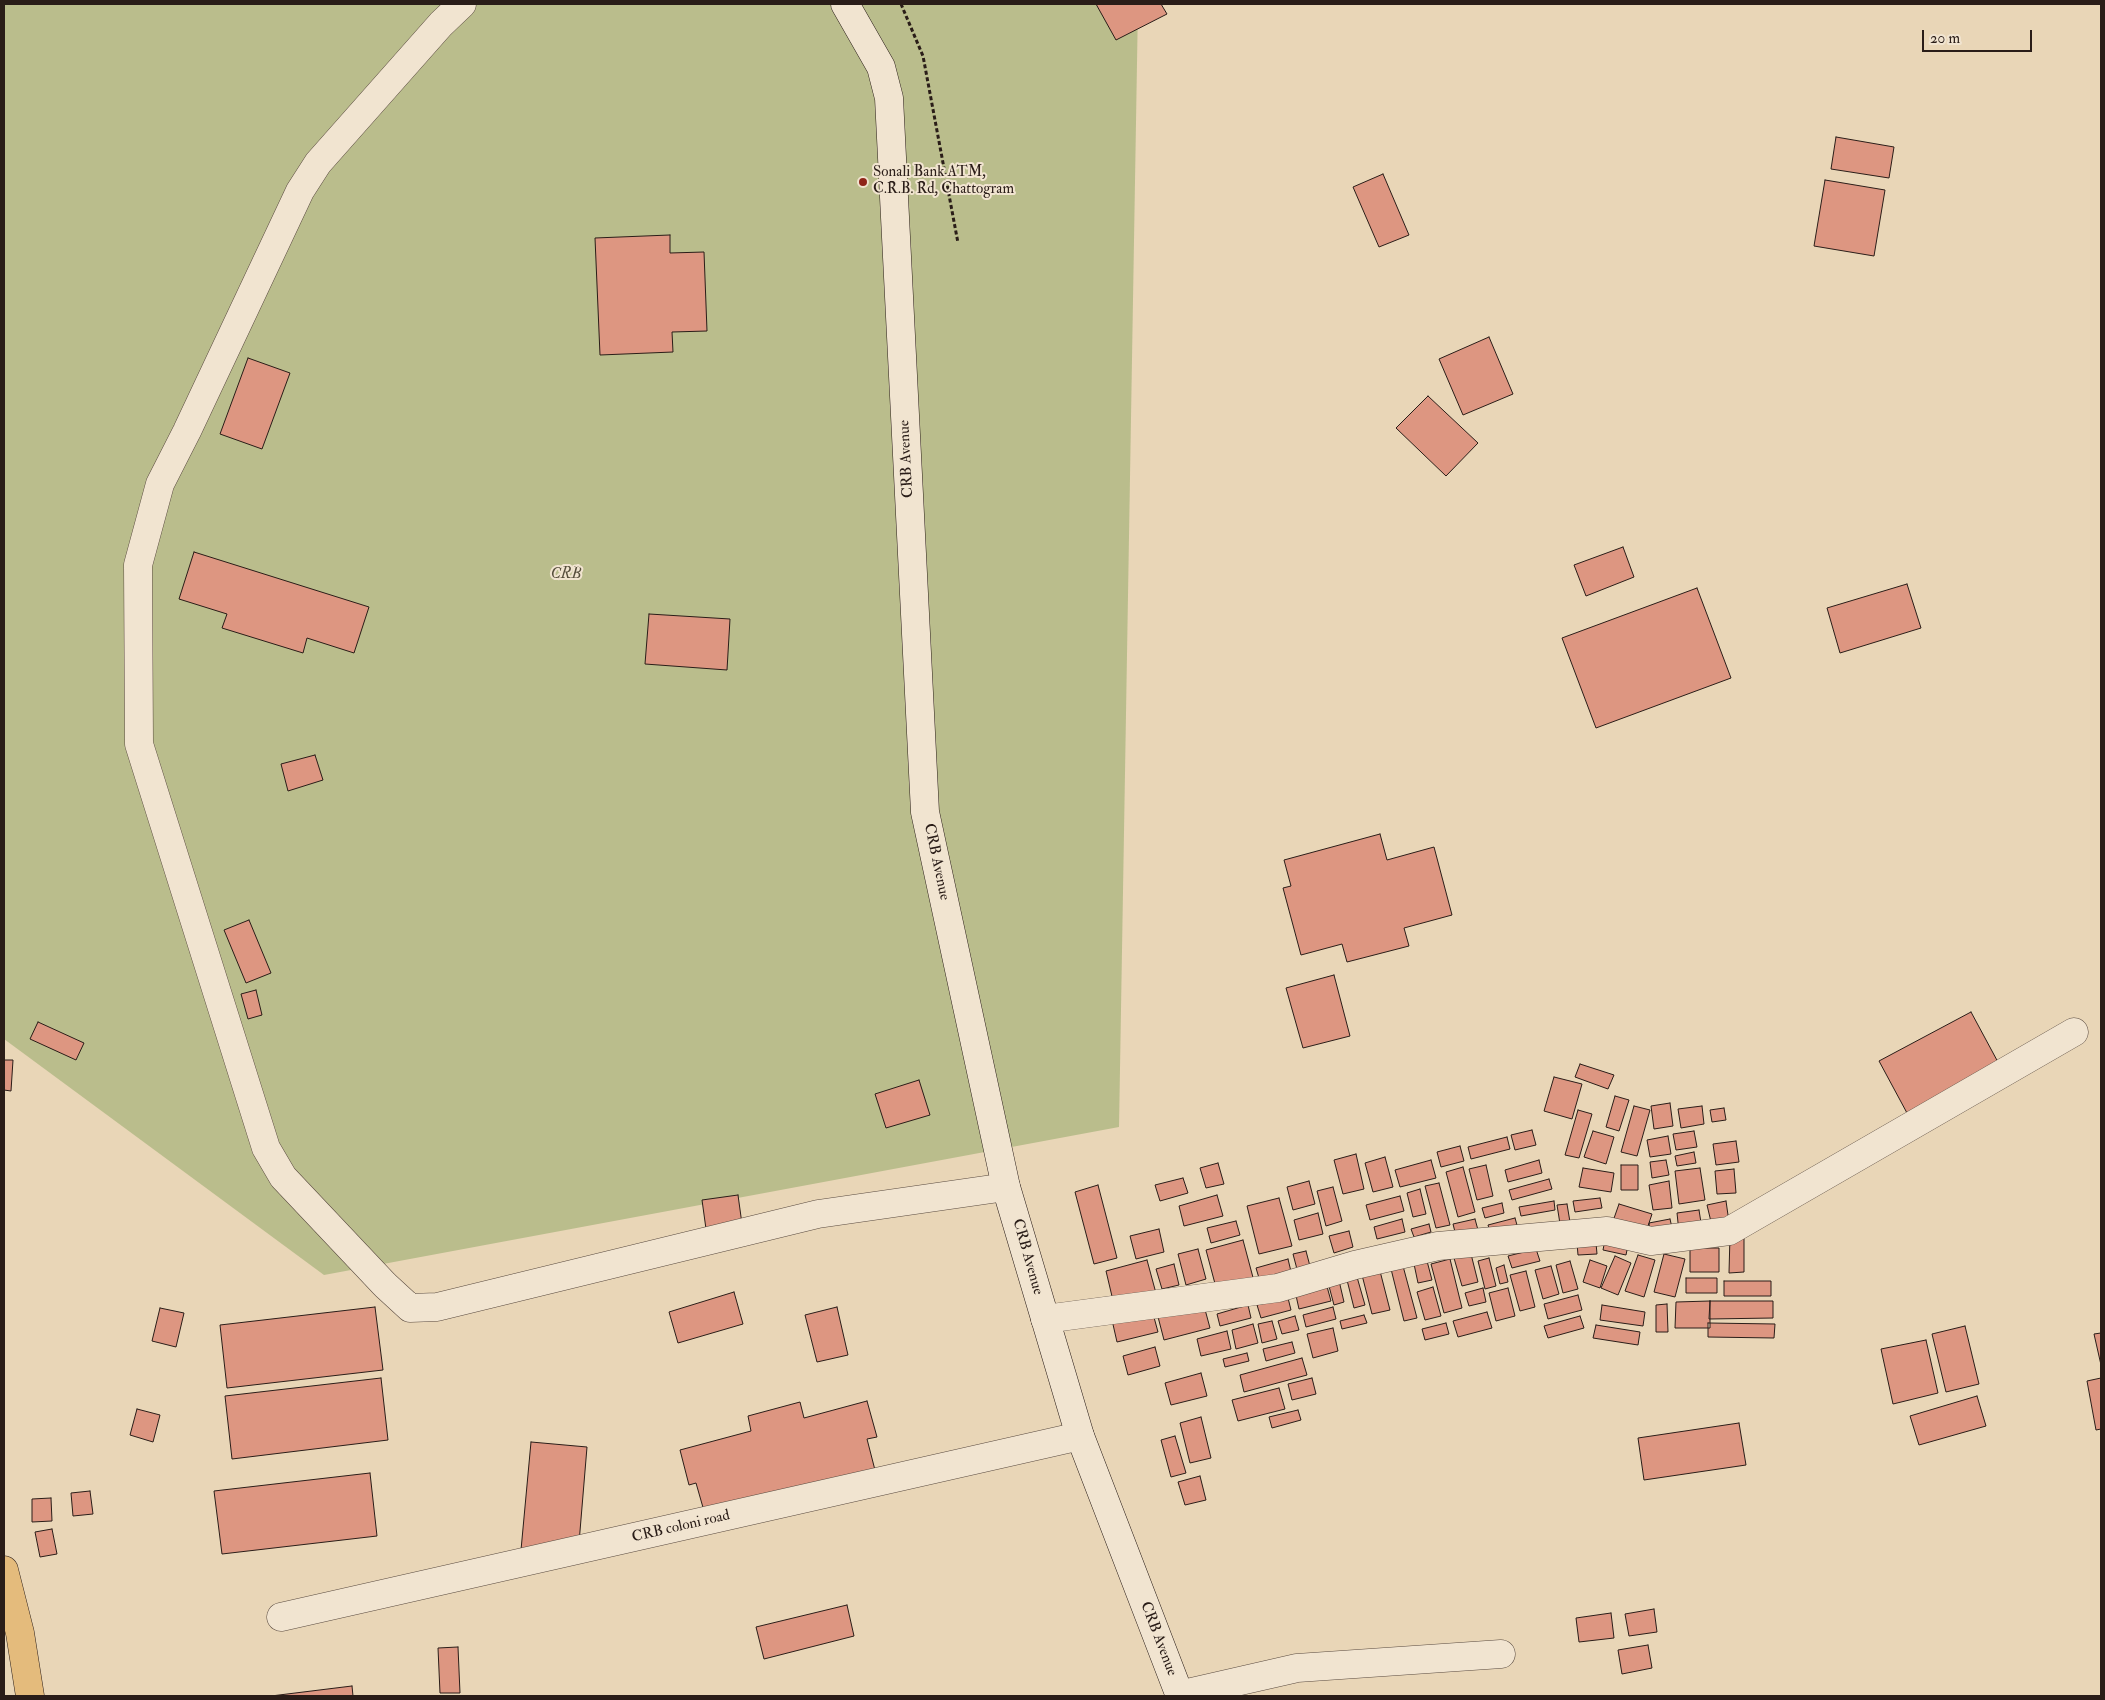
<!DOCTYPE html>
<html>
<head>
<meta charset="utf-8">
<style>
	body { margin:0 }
	#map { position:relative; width:2105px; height:1700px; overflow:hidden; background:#e9d6b7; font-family:"IM FELL Double Pica",serif }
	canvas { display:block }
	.frame { position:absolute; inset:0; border:5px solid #2a1d18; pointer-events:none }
	.scale { position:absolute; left:1922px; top:30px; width:110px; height:22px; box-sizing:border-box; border:2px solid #2a1d18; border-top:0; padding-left:6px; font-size:15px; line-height:18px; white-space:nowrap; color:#2a1d18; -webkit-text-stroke:4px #f1e4d0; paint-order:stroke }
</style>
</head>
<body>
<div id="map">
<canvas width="2105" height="1700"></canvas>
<div class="frame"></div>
<div class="scale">20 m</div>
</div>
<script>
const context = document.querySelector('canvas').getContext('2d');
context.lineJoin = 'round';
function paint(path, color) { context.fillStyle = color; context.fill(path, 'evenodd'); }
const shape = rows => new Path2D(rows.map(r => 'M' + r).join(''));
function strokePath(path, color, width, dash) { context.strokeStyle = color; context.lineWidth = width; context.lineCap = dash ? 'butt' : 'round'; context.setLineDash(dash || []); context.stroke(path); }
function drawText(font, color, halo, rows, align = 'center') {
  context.font = font + ' "IM FELL Double Pica",serif'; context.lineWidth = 4; context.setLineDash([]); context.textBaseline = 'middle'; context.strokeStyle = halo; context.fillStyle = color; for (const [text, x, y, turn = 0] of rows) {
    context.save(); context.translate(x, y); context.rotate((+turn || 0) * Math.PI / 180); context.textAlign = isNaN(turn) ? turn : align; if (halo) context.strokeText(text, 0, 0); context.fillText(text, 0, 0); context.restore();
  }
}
const green = shape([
	[4,4,1138,4,1119,1127,324,1275,4,1039]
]);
const building = shape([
	[1096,4,1161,4,1167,14,1116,40,1096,4],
	[1836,137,1894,147,1889,178,1831,169,1836,137],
	[1383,174,1409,235,1379,247,1353,187,1383,174],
	[1825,180,1885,190,1874,256,1814,246,1825,180],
	[670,235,670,253,704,252,707,331,672,332,673,352,600,355,595,238,670,235],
	[1489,337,1513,394,1463,415,1439,359,1489,337],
	[248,358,290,373,262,449,220,434,248,358],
	[1428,396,1478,443,1446,476,1396,428,1428,396],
	[1623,547,1634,577,1586,596,1574,565,1623,547],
	[194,552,369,607,354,653,307,638,303,653,222,628,227,614,179,599,194,552],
	[1907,584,1921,628,1840,653,1827,608,1907,584],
	[1697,588,1731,678,1596,728,1562,638,1697,588],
	[649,614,730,619,727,670,645,664,649,614],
	[315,755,323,780,288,791,281,764,315,755],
	[1380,834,1387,860,1434,847,1452,915,1404,928,1409,946,1347,962,1342,944,1301,955,1283,888,1291,886,1284,860,1380,834],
	[249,920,271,973,246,983,224,930,249,920],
	[1334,975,1350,1036,1303,1048,1286,988,1334,975],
	[256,990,262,1015,248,1019,241,994,256,990],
	[1971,1012,1999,1064,1907,1113,1879,1061,1971,1012],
	[38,1022,84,1043,76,1060,30,1039,38,1022],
	[4,1060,13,1060,11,1091,4,1090,4,1060],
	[1580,1064,1614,1075,1608,1089,1575,1077,1580,1064],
	[1554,1077,1582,1084,1572,1119,1544,1111,1554,1077],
	[919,1080,930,1115,886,1128,875,1094,919,1080],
	[1615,1096,1629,1100,1619,1131,1606,1127,1615,1096],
	[1670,1103,1673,1126,1654,1129,1651,1106,1670,1103],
	[1634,1106,1650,1110,1637,1156,1621,1152,1634,1106],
	[1702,1106,1704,1124,1681,1128,1678,1109,1702,1106],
	[1724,1108,1726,1120,1712,1122,1710,1110,1724,1108],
	[1578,1110,1592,1114,1579,1158,1565,1155,1578,1110],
	[1532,1130,1536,1145,1515,1150,1511,1135,1532,1130],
	[1593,1131,1614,1137,1606,1164,1584,1157,1593,1131],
	[1694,1131,1697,1147,1676,1150,1673,1134,1694,1131],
	[1668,1136,1671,1154,1650,1157,1647,1140,1668,1136],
	[1507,1137,1510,1149,1471,1159,1468,1147,1507,1137],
	[1736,1141,1739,1162,1716,1165,1713,1144,1736,1141],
	[1460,1146,1464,1161,1441,1167,1437,1152,1460,1146],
	[1694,1152,1696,1163,1677,1166,1675,1156,1694,1152],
	[1356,1154,1364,1189,1343,1194,1334,1160,1356,1154],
	[1385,1157,1393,1187,1373,1192,1365,1163,1385,1157],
	[1431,1160,1436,1178,1400,1187,1395,1170,1431,1160],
	[1539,1160,1542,1173,1508,1182,1505,1170,1539,1160],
	[1666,1160,1669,1175,1652,1178,1650,1162,1666,1160],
	[1218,1163,1224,1184,1206,1188,1200,1168,1218,1163],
	[1486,1165,1493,1196,1477,1200,1469,1169,1486,1165],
	[1621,1165,1638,1165,1638,1190,1621,1190,1621,1165],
	[1463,1167,1475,1212,1458,1217,1446,1172,1463,1167],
	[1583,1168,1614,1173,1611,1192,1579,1187,1583,1168],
	[1700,1168,1705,1200,1679,1204,1675,1171,1700,1168],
	[1734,1169,1736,1193,1717,1194,1715,1171,1734,1169],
	[1183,1178,1188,1193,1160,1201,1155,1185,1183,1178],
	[1549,1179,1552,1189,1512,1200,1509,1190,1549,1179],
	[1309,1181,1315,1204,1293,1210,1287,1187,1309,1181],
	[1669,1181,1672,1208,1653,1210,1649,1185,1669,1181],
	[1439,1183,1450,1225,1436,1228,1425,1186,1439,1183],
	[1098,1185,1117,1258,1094,1264,1075,1192,1098,1185],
	[1333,1187,1342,1221,1326,1226,1317,1191,1333,1187],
	[1420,1189,1426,1214,1413,1217,1407,1193,1420,1189],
	[738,1195,742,1224,706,1229,702,1200,738,1195],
	[1217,1195,1223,1216,1184,1226,1179,1206,1217,1195],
	[1400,1196,1404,1211,1370,1220,1366,1205,1400,1196],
	[1279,1198,1292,1246,1259,1254,1247,1206,1279,1198],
	[1600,1198,1602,1208,1575,1212,1573,1201,1600,1198],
	[1554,1201,1555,1210,1521,1216,1519,1207,1554,1201],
	[1726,1201,1729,1222,1712,1226,1707,1205,1726,1201],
	[1502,1203,1504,1213,1485,1218,1482,1208,1502,1203],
	[1567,1204,1571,1228,1561,1230,1557,1205,1567,1204],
	[1619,1204,1652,1214,1645,1235,1612,1224,1619,1204],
	[1699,1210,1702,1229,1679,1232,1677,1213,1699,1210],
	[1318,1213,1323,1234,1299,1240,1294,1220,1318,1213],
	[1515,1218,1517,1225,1490,1232,1488,1225,1515,1218],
	[1402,1219,1405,1232,1377,1239,1374,1227,1402,1219],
	[1475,1219,1478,1230,1456,1236,1453,1224,1475,1219],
	[1670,1219,1673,1232,1650,1235,1649,1223,1670,1219],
	[1236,1221,1240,1235,1211,1243,1207,1228,1236,1221],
	[1429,1224,1431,1232,1414,1237,1411,1229,1429,1224],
	[1159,1229,1164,1252,1136,1259,1130,1236,1159,1229],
	[1349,1231,1353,1247,1334,1253,1329,1236,1349,1231],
	[1730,1236,1744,1236,1744,1272,1729,1273,1730,1236],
	[1243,1240,1255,1285,1218,1295,1206,1250,1243,1240],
	[1605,1240,1628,1245,1626,1255,1603,1250,1605,1240],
	[1577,1243,1596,1243,1597,1254,1578,1255,1577,1243],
	[1690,1248,1719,1248,1719,1272,1690,1272,1690,1248],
	[1198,1249,1206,1279,1186,1285,1178,1254,1198,1249],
	[1536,1249,1540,1261,1512,1268,1508,1256,1536,1249],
	[1306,1251,1311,1270,1298,1273,1293,1254,1306,1251],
	[1471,1254,1478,1282,1462,1286,1454,1258,1471,1254],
	[1664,1254,1685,1259,1675,1297,1654,1292,1664,1254],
	[1638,1255,1655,1260,1644,1297,1625,1291,1638,1255],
	[1615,1256,1631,1263,1618,1295,1601,1288,1615,1256],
	[1489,1258,1496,1286,1485,1289,1478,1261,1489,1258],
	[1288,1259,1293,1280,1262,1288,1256,1268,1288,1259],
	[1450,1259,1462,1308,1444,1313,1431,1264,1450,1259],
	[1147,1260,1157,1297,1115,1309,1106,1271,1147,1260],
	[1590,1260,1607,1266,1600,1288,1583,1282,1590,1260],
	[1427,1261,1432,1280,1418,1283,1414,1264,1427,1261],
	[1570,1261,1578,1289,1563,1293,1556,1265,1570,1261],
	[1174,1264,1179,1285,1162,1289,1156,1269,1174,1264],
	[1504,1265,1508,1282,1500,1284,1496,1268,1504,1265],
	[1403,1266,1417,1318,1404,1321,1391,1269,1403,1266],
	[1551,1266,1559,1294,1543,1299,1535,1270,1551,1266],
	[1355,1270,1365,1305,1354,1308,1345,1272,1355,1270],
	[1380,1271,1390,1310,1372,1314,1362,1275,1380,1271],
	[1526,1271,1535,1307,1520,1311,1510,1275,1526,1271],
	[1337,1272,1344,1302,1334,1305,1326,1275,1337,1272],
	[1686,1278,1717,1278,1717,1293,1686,1293,1686,1278],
	[1724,1281,1771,1281,1771,1296,1724,1296,1724,1281],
	[1326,1283,1331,1301,1299,1309,1295,1291,1326,1283],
	[1433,1287,1441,1316,1425,1320,1417,1292,1433,1287],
	[1483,1288,1486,1302,1469,1306,1465,1293,1483,1288],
	[1508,1288,1515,1316,1496,1321,1489,1293,1508,1288],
	[734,1292,743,1324,678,1343,669,1312,734,1292],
	[1578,1295,1582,1310,1548,1319,1544,1304,1578,1295],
	[1288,1298,1291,1310,1261,1318,1257,1305,1288,1298],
	[1710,1301,1710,1328,1675,1328,1676,1302,1710,1301],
	[1710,1301,1773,1301,1773,1318,1709,1319,1710,1301],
	[1203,1302,1210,1328,1164,1340,1157,1313,1203,1302],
	[1667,1304,1668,1332,1656,1332,1656,1305,1667,1304],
	[1248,1305,1251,1318,1220,1326,1217,1314,1248,1305],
	[1602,1305,1645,1312,1643,1326,1600,1320,1602,1305],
	[375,1307,383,1370,227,1388,220,1325,375,1307],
	[837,1307,848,1355,817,1362,805,1315,837,1307],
	[1333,1307,1336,1319,1306,1327,1303,1315,1333,1307],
	[160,1308,184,1313,176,1347,152,1341,160,1308],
	[1152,1310,1158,1332,1117,1342,1112,1320,1152,1310],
	[1487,1312,1492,1328,1458,1337,1453,1321,1487,1312],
	[1364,1315,1367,1323,1342,1329,1340,1321,1364,1315],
	[1295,1316,1299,1330,1282,1334,1278,1321,1295,1316],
	[1580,1316,1584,1328,1548,1338,1544,1326,1580,1316],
	[1272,1321,1277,1339,1262,1343,1258,1324,1272,1321],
	[1446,1323,1449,1334,1425,1340,1422,1329,1446,1323],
	[1708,1323,1775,1324,1774,1338,1708,1337,1708,1323],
	[1253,1324,1258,1343,1236,1349,1232,1330,1253,1324],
	[1596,1325,1640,1332,1638,1345,1593,1338,1596,1325],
	[1965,1326,1979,1384,1946,1392,1932,1334,1965,1326],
	[1333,1328,1338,1351,1313,1358,1307,1334,1333,1328],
	[1227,1331,1231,1349,1201,1356,1197,1339,1227,1331],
	[2101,1333,2101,1365,2094,1334,2101,1333],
	[1926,1340,1938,1393,1893,1404,1881,1349,1926,1340],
	[1292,1342,1295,1353,1266,1361,1263,1349,1292,1342],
	[1155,1347,1160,1366,1128,1375,1123,1356,1155,1347],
	[1247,1353,1249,1361,1225,1367,1223,1359,1247,1353],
	[1302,1358,1307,1375,1244,1392,1240,1375,1302,1358],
	[1201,1373,1207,1396,1171,1405,1165,1383,1201,1373],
	[381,1378,388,1440,232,1459,225,1396,381,1378],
	[1312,1378,1316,1394,1292,1400,1288,1384,1312,1378],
	[2101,1378,2101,1429,2096,1430,2087,1381,2101,1378],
	[1279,1388,1285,1409,1238,1421,1232,1400,1279,1388],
	[1977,1396,1986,1426,1919,1445,1910,1416,1977,1396],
	[867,1401,877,1437,867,1439,876,1474,706,1518,696,1483,689,1485,680,1450,751,1431,748,1416,800,1402,804,1418,867,1401],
	[137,1409,160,1415,153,1442,130,1435,137,1409],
	[1298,1410,1301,1420,1272,1428,1269,1417,1298,1410],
	[1201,1417,1211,1458,1190,1463,1180,1423,1201,1417],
	[1739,1423,1746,1465,1644,1480,1638,1438,1739,1423],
	[1175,1436,1186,1473,1171,1477,1161,1440,1175,1436],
	[531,1442,587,1447,578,1555,521,1550,531,1442],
	[370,1473,377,1536,222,1554,214,1491,370,1473],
	[1200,1476,1206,1500,1185,1505,1178,1482,1200,1476],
	[90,1491,93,1514,73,1516,71,1493,90,1491],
	[51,1498,52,1521,32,1522,32,1499,51,1498],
	[52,1529,57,1554,40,1557,35,1532,52,1529],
	[847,1605,854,1636,764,1659,756,1627,847,1605],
	[1654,1609,1657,1632,1629,1636,1625,1614,1654,1609],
	[1611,1613,1614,1638,1579,1642,1576,1618,1611,1613],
	[1648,1645,1652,1668,1622,1674,1618,1650,1648,1645],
	[458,1647,460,1693,440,1693,438,1648,458,1647],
	[352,1686,353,1696,271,1696,352,1686]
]);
const path = shape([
	[901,4,923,56,958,243]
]);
const street = shape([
	[462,4,441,24,318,163,300,191,187,431,160,484,138,565,139,744,266,1148,283,1177,385,1285,410,1308,437,1307,818,1214,1006,1187],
	[1045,1319,1278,1288,1355,1265,1438,1246,1607,1231,1651,1241,1729,1231,2074,1032],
	[281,1617,1080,1436],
	[1179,1695,1297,1668,1501,1654]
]);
const secondary = shape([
	[845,4,881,67,889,98,925,812,1006,1187,1080,1436,1180,1696]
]);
const primary = shape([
	[4,1570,20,1633,30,1696]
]);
const markers = [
	[863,182,5,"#8f2418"]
];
const poiNames = [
	["Sonali Bank ATM,",873,173],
	["C.R.B. Rd, Chattogram",873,190]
];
const streetNames = [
	["CRB Avenue",907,459,-93],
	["CRB Avenue",936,862,78],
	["CRB Avenue",1027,1257,74],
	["CRB coloni road",681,1527,-13],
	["CRB Avenue",1158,1639,69]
];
const parkNames = [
	["CRB",566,575]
];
paint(green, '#babd8c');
paint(building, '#dd9681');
strokePath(building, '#2a1d18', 1);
strokePath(street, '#5a4b40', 29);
strokePath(secondary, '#2a1d18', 29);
strokePath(primary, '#2a1d18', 29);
strokePath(path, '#2a1d18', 3, [4, 2.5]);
strokePath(street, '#f1e4d0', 28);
strokePath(secondary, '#f1e4d0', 28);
strokePath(primary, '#e4bb7c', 28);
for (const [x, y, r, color] of markers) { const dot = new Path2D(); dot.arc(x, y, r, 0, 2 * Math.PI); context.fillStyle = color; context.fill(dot); strokePath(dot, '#f1e4d0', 2); }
drawText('15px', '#2a1d18', '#f1e4d0', poiNames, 'left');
drawText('15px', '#2a1d18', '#f1e4d0', streetNames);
drawText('italic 15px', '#554d3b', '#f1e4d0', parkNames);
</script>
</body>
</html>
